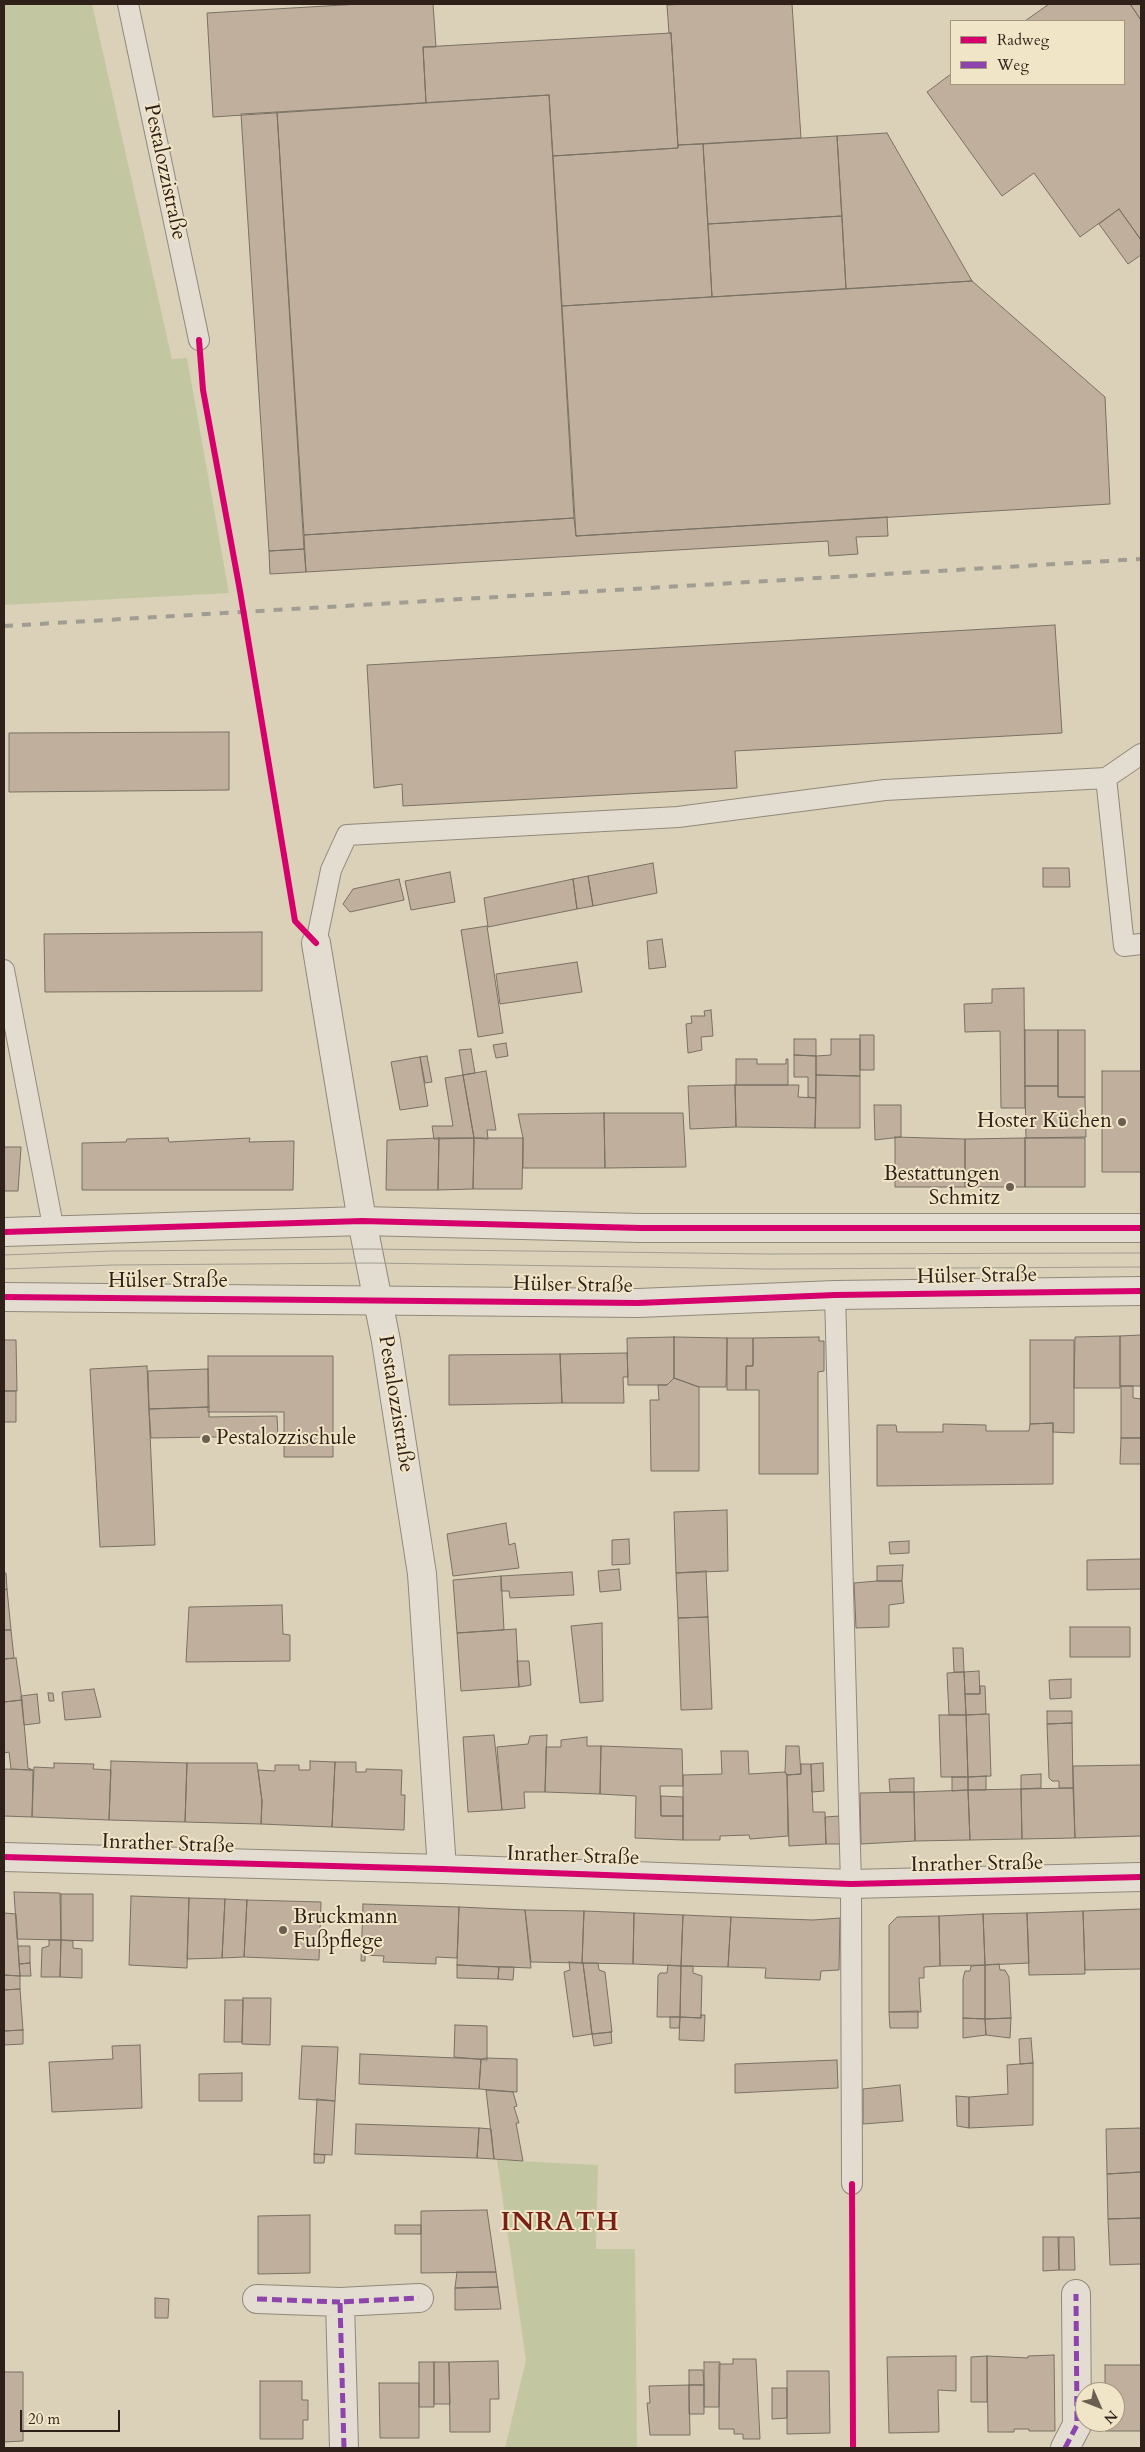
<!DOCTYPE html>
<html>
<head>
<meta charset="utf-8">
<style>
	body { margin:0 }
	#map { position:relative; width:1145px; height:2452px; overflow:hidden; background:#dbd1b8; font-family:Cardo,serif }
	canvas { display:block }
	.frame { position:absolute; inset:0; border:5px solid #2f2119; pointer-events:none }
	.legend { position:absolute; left:950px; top:20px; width:175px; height:65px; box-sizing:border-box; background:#f1e5c8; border:1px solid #a39782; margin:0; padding:6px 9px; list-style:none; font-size:15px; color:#2f2119 }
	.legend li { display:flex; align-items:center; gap:10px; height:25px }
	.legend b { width:25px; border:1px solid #a39782 }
	.north { position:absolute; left:1075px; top:2382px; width:50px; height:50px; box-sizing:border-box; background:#f1e5c8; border:1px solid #a39782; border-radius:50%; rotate:134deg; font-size:14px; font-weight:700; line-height:20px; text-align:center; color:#2f2119 }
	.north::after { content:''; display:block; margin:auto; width:18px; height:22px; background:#6b5f51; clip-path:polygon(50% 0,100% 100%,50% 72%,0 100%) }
	.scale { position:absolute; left:20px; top:2410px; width:100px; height:22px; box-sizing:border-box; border:2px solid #2f2119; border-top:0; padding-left:6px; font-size:15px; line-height:18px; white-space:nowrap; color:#2f2119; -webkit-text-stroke:4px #f1e5c8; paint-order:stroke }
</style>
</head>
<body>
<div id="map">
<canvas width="1145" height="2452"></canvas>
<div class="frame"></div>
<ul class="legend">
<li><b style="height:6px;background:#d6006c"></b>Radweg</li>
<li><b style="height:6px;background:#8e44ad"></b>Weg</li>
</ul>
<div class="north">N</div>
<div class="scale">20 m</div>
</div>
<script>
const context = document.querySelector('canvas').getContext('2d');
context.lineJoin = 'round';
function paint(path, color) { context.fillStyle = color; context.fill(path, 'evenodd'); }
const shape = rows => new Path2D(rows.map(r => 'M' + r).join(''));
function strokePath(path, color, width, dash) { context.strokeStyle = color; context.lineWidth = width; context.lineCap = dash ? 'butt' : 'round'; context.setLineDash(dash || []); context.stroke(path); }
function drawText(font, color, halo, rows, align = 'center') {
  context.font = font + ' Cardo,serif'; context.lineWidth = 4; context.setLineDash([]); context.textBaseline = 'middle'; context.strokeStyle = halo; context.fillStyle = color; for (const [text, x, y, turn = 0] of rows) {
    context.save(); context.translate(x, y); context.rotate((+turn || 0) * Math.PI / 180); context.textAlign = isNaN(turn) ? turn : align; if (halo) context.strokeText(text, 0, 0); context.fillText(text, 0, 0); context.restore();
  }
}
const green = shape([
	[4,4,92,4,172,359,187,358,229,593,4,605],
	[497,2160,598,2165,596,2249,635,2249,637,2448,505,2448,526,2360]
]);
const building = shape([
	[360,4,433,4,436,47,423,47,426,103,213,117,207,13,360,4],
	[685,4,792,4,801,138,678,145,671,33,669,33,667,5,685,4],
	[1049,4,1130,4,1141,20,1141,240,1119,209,1080,237,1034,173,1002,196,927,92,951,74,951,84,1124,84,1124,21,1025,21,1049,4],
	[1130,4,1141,4,1141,20,1130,4],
	[671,33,678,148,553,156,549,95,426,103,423,47,671,33],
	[549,95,574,518,304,535,277,112,549,95],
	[277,112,304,549,269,551,241,114,277,112],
	[887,133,972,281,846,289,837,136,887,133],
	[837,136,842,216,708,224,703,144,837,136],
	[703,144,712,297,562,306,553,156,678,148,678,145,703,144],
	[1119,209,1141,240,1141,255,1128,264,1099,224,1119,209],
	[842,216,846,289,712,297,708,224,842,216],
	[972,281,1105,397,1110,504,576,536,562,306,972,281],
	[887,517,888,536,856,537,858,554,829,556,828,541,306,572,304,535,574,518,576,536,887,517],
	[304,549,306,572,270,574,269,551,304,549],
	[1055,625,1062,733,735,751,737,788,403,806,402,784,374,788,367,665,1055,625],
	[229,732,229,790,9,792,9,733,229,732],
	[653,863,657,893,593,906,588,876,653,863],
	[1043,868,1069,868,1070,887,1043,887,1043,868],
	[450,872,455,902,411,910,405,881,450,872],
	[588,876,593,906,577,909,573,879,588,876],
	[399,879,404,900,350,912,343,904,353,889,399,879],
	[573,879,577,909,488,927,484,898,573,879],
	[487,926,503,1033,478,1037,461,930,487,926],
	[262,932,262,991,45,992,44,934,262,932],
	[662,939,666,967,649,969,647,941,662,939],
	[577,962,582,992,500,1004,496,974,577,962],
	[1024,988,1025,1108,1001,1108,1000,1031,965,1032,964,1004,992,1003,992,989,1024,988],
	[711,1010,713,1036,701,1037,702,1050,688,1053,686,1024,692,1023,691,1016,705,1016,704,1011,711,1010],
	[1025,1030,1058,1030,1058,1086,1025,1086,1025,1030],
	[1058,1030,1085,1030,1085,1097,1058,1097,1058,1030],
	[860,1035,874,1035,874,1070,860,1070,860,1035],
	[794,1039,816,1039,816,1056,794,1055,794,1039],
	[831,1039,860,1039,860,1076,816,1075,816,1056,831,1055,831,1039],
	[506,1043,508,1056,496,1058,493,1045,506,1043],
	[471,1049,475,1073,463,1075,459,1050,471,1049],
	[794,1055,816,1056,816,1098,808,1097,808,1077,794,1077,794,1055],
	[427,1056,432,1082,425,1083,420,1057,427,1056],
	[420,1057,428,1106,400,1110,391,1062,420,1057],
	[736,1059,757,1059,757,1064,786,1064,786,1059,788,1059,788,1085,736,1085,736,1059],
	[486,1071,496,1130,487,1130,488,1139,474,1138,463,1075,486,1071],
	[1102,1071,1141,1071,1141,1172,1102,1172,1102,1071],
	[463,1075,474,1138,434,1139,432,1126,453,1126,445,1078,463,1075],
	[816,1075,860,1076,860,1128,815,1128,816,1075],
	[735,1085,736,1127,690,1129,688,1086,735,1085],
	[735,1085,799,1085,798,1097,816,1098,815,1128,736,1127,735,1085],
	[1025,1086,1058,1086,1058,1097,1085,1097,1086,1137,1026,1138,1025,1086],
	[874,1105,901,1105,901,1137,875,1140,874,1105],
	[604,1113,605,1168,523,1168,523,1138,518,1114,604,1113],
	[604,1113,683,1113,686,1167,605,1168,604,1113],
	[895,1137,965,1139,965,1187,895,1187,895,1137],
	[168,1138,169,1142,250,1138,249,1142,294,1141,293,1190,82,1190,82,1143,126,1142,127,1139,168,1138],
	[439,1138,438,1190,386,1190,387,1140,439,1138],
	[439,1138,474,1138,473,1189,438,1190,439,1138],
	[474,1138,523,1138,522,1189,473,1189,474,1138],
	[1025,1138,1025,1187,965,1187,965,1139,1025,1138],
	[1025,1138,1085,1138,1085,1187,1025,1187,1025,1138],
	[4,1147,21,1147,18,1191,4,1191,4,1147],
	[1141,1335,1141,1386,1120,1386,1120,1336,1141,1335],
	[1120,1336,1120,1388,1074,1388,1075,1337,1120,1336],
	[674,1337,727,1338,726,1387,699,1387,674,1378,674,1337],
	[674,1337,674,1378,667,1385,628,1385,627,1338,674,1337],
	[819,1337,819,1341,824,1341,824,1371,818,1372,818,1474,759,1474,759,1390,746,1390,746,1366,753,1366,753,1338,819,1337],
	[727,1338,753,1338,753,1366,746,1366,746,1390,727,1390,727,1338],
	[4,1340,16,1340,17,1391,4,1391,4,1340],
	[1030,1340,1074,1340,1074,1433,1053,1432,1053,1423,1030,1424,1030,1340],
	[627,1353,628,1377,623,1377,624,1403,562,1403,560,1354,627,1353],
	[560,1354,562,1403,449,1405,449,1355,560,1354],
	[208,1356,333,1356,333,1457,284,1457,284,1412,208,1412,208,1356],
	[147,1366,155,1545,100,1547,90,1369,147,1366],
	[208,1369,209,1407,149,1409,148,1371,208,1369],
	[674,1378,699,1387,699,1471,651,1471,650,1400,659,1400,658,1385,667,1385,674,1378],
	[1121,1386,1133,1386,1133,1398,1141,1399,1141,1438,1121,1438,1121,1386],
	[4,1391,16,1391,16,1422,4,1422,4,1391],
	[209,1407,209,1417,277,1416,278,1436,151,1438,149,1409,209,1407],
	[1053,1423,1053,1484,877,1486,877,1425,896,1425,897,1432,943,1432,943,1424,986,1425,986,1431,1029,1431,1030,1424,1053,1423],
	[1121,1438,1141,1438,1141,1464,1120,1464,1121,1438],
	[727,1510,728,1571,676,1573,674,1512,727,1510],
	[506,1523,509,1545,515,1543,519,1568,453,1576,447,1534,506,1523],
	[629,1539,630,1564,612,1565,612,1540,629,1539],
	[909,1541,909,1553,890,1554,889,1542,909,1541],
	[1141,1559,1141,1589,1087,1590,1087,1560,1141,1559],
	[903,1565,902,1581,877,1581,877,1566,903,1565],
	[619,1569,621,1590,600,1592,598,1571,619,1569],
	[706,1571,708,1617,678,1618,676,1573,706,1571],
	[572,1572,574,1595,510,1598,509,1591,501,1591,501,1576,572,1572],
	[4,1573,6,1573,7,1589,4,1590,4,1573],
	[501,1576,504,1630,457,1633,453,1580,501,1576],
	[877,1581,902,1581,904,1603,889,1605,889,1627,856,1628,854,1583,877,1581],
	[7,1589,11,1630,4,1630,4,1590,7,1589],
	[282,1605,283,1634,290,1635,290,1661,186,1662,189,1607,282,1605],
	[708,1617,712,1709,681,1710,678,1618,708,1617],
	[602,1623,603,1701,580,1703,571,1626,602,1623],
	[1070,1627,1130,1627,1130,1657,1070,1657,1070,1627],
	[516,1629,519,1687,461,1691,457,1633,516,1629],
	[4,1630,11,1630,14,1658,4,1659,4,1630],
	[953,1648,963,1648,964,1672,954,1672,953,1648],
	[16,1658,22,1700,4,1702,4,1659,16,1658],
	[517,1661,529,1661,531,1685,519,1687,517,1661],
	[979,1671,980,1694,965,1694,964,1672,979,1671],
	[964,1672,966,1715,949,1715,947,1673,964,1672],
	[1071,1679,1071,1698,1050,1699,1049,1680,1071,1679],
	[980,1686,985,1686,986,1714,966,1715,965,1694,980,1694,980,1686],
	[94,1689,101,1717,65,1720,62,1692,94,1689],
	[48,1693,53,1693,54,1701,49,1701,48,1693],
	[37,1694,40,1723,24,1725,21,1696,37,1694],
	[22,1700,28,1768,33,1770,11,1769,9,1752,4,1753,4,1702,22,1700],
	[1047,1711,1072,1711,1072,1723,1047,1724,1047,1711],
	[989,1714,991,1776,968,1777,966,1715,989,1714],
	[939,1715,966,1715,968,1777,941,1777,939,1715],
	[1072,1723,1073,1788,1059,1788,1059,1781,1052,1781,1049,1778,1047,1724,1072,1723],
	[494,1735,502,1810,468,1812,463,1737,494,1735],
	[547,1735,545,1792,524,1792,525,1808,502,1810,497,1747,528,1744,530,1736,547,1735],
	[587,1737,587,1746,601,1746,600,1794,545,1792,546,1747,561,1747,561,1740,587,1737],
	[601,1746,682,1749,683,1786,660,1786,661,1816,683,1816,683,1840,635,1838,636,1796,600,1794,601,1746],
	[786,1746,799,1746,801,1774,787,1775,785,1772,786,1746],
	[721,1751,748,1751,749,1774,785,1772,787,1775,788,1836,750,1839,749,1835,720,1836,720,1840,683,1840,683,1775,722,1774,721,1751],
	[111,1761,187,1763,185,1822,109,1820,111,1761],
	[310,1761,335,1762,332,1827,261,1824,262,1801,258,1770,275,1771,275,1765,299,1765,299,1770,310,1770,310,1761],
	[335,1762,356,1762,356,1772,366,1772,366,1769,402,1770,401,1795,405,1795,404,1830,332,1827,335,1762],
	[54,1763,94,1764,93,1769,111,1770,109,1820,32,1817,34,1767,54,1768,54,1763],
	[187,1763,257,1763,262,1801,261,1824,185,1822,187,1763],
	[823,1763,824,1791,812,1792,811,1764,823,1763],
	[801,1764,811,1764,813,1812,825,1812,826,1844,789,1846,787,1775,801,1774,801,1764],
	[1141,1765,1141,1836,1075,1838,1073,1766,1141,1765],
	[4,1769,33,1770,32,1817,4,1816,4,1769],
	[1041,1774,1041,1788,1021,1789,1021,1775,1041,1774],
	[986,1776,986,1790,968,1790,968,1777,986,1776],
	[952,1777,968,1777,968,1790,952,1791,952,1777],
	[914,1778,914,1792,890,1792,889,1779,914,1778],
	[1073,1788,1075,1838,1022,1839,1021,1789,1073,1788],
	[1021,1789,1022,1839,970,1840,968,1790,1021,1789],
	[968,1790,970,1840,915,1841,914,1792,968,1790],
	[914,1792,915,1841,861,1844,860,1793,914,1792],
	[661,1796,683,1797,683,1816,661,1816,661,1796],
	[840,1816,841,1844,826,1844,825,1817,840,1816],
	[14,1892,60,1893,61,1940,17,1939,14,1892],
	[61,1894,93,1894,93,1941,61,1940,61,1894],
	[131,1896,189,1898,187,1968,129,1965,131,1896],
	[189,1898,225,1899,222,1958,187,1959,189,1898],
	[225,1899,247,1900,244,1957,222,1958,225,1899],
	[247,1900,321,1902,319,1960,244,1957,247,1900],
	[363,1904,459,1907,457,1958,436,1957,436,1964,383,1962,384,1956,365,1955,365,1961,361,1961,363,1904],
	[459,1907,525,1910,531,1968,457,1965,459,1907],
	[1141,1909,1141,1969,1085,1970,1083,1911,1141,1909],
	[525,1910,584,1911,582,1963,531,1962,525,1910],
	[584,1911,634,1913,633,1964,582,1963,584,1911],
	[1083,1911,1085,1974,1029,1975,1027,1913,1083,1911],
	[4,1913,16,1914,20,1976,4,1975,4,1913],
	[634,1913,683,1915,681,1966,633,1964,634,1913],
	[1027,1913,1029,1963,985,1965,983,1914,1027,1913],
	[983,1914,985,1965,940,1966,939,1916,983,1914],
	[683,1915,731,1917,728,1967,681,1966,683,1915],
	[939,1916,940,1966,924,1967,924,1978,919,1978,921,2012,889,2012,889,1925,897,1917,939,1916],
	[731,1917,813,1920,840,1918,839,1970,821,1971,820,1980,765,1978,766,1968,728,1967,731,1917],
	[49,1940,61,1940,60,1977,41,1977,42,1948,49,1946,49,1940],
	[61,1940,73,1941,73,1948,82,1949,82,1978,60,1977,61,1940],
	[18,1946,30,1946,30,1963,19,1964,18,1946],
	[569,1962,583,1963,592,2034,573,2037,564,1972,570,1970,569,1962],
	[30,1963,31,1976,20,1976,19,1964,30,1963],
	[583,1963,598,1963,599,1970,605,1972,612,2032,592,2034,583,1963],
	[999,1964,1000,1970,1005,1970,1009,1977,1011,2018,985,2019,985,1965,999,1964],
	[457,1965,499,1967,498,1979,457,1978,457,1965],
	[668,1965,681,1966,680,2017,657,2017,658,1976,660,1973,667,1973,668,1965],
	[985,1965,985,2019,963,2018,963,1979,965,1971,970,1971,971,1966,985,1965],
	[681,1966,693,1966,693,1973,702,1976,701,2018,680,2017,681,1966],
	[499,1967,514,1967,513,1980,498,1979,499,1967],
	[4,1975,20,1976,20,1989,4,1990,4,1975],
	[20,1989,23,2030,4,2031,4,1990,20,1989],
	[243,1998,271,1998,270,2045,242,2044,243,1998],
	[225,2000,243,2000,242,2042,224,2042,225,2000],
	[918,2011,918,2028,890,2028,889,2012,918,2011],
	[701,2015,705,2015,704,2041,679,2040,680,2017,701,2018,701,2015],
	[670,2017,680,2017,679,2028,670,2028,670,2017],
	[963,2018,985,2019,986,2035,963,2038,963,2018],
	[1011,2018,1010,2038,986,2035,985,2019,1011,2018],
	[455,2025,487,2026,487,2060,454,2057,455,2025],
	[23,2030,23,2044,4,2045,4,2031,23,2030],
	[611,2032,612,2043,594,2046,592,2034,611,2032],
	[1031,2038,1033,2063,1020,2064,1019,2039,1031,2038],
	[140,2045,142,2108,52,2112,49,2062,113,2059,112,2046,140,2045],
	[302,2046,338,2047,335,2101,299,2099,302,2046],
	[360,2054,481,2059,479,2089,359,2084,360,2054],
	[487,2058,517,2059,517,2092,479,2089,481,2059,487,2058],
	[837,2060,838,2088,735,2093,735,2064,837,2060],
	[1033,2063,1033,2125,969,2128,969,2097,1008,2094,1007,2065,1033,2063],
	[242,2073,242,2101,199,2101,199,2074,242,2073],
	[900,2085,903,2121,863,2124,863,2089,900,2085],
	[486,2090,513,2092,517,2106,514,2107,519,2123,516,2123,523,2161,494,2159,486,2090],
	[956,2096,969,2097,969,2128,957,2126,956,2096],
	[317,2099,335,2101,332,2155,314,2154,317,2099],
	[356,2124,479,2128,477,2158,355,2154,356,2124],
	[479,2128,491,2129,494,2159,477,2158,479,2128],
	[1141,2128,1141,2172,1107,2174,1106,2129,1141,2128],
	[314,2154,325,2155,324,2163,314,2163,314,2154],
	[1141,2172,1141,2218,1108,2219,1107,2174,1141,2172],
	[487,2210,496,2272,421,2273,421,2211,487,2210],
	[310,2215,310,2273,258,2274,258,2216,310,2215],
	[1141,2218,1141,2264,1110,2265,1108,2219,1141,2218],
	[395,2225,421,2225,421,2234,395,2234,395,2225],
	[1043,2237,1058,2237,1059,2270,1043,2271,1043,2237],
	[1059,2237,1074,2237,1075,2270,1059,2270,1059,2237],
	[457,2272,496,2272,498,2287,455,2288,457,2272],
	[498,2287,501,2309,455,2310,455,2288,498,2287],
	[155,2298,169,2299,168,2318,155,2318,155,2298],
	[1054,2355,1055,2431,1029,2431,1029,2429,1014,2429,1014,2432,988,2432,987,2356,1028,2358,1028,2356,1054,2355],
	[956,2356,956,2391,938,2390,939,2432,889,2433,887,2357,956,2356],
	[987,2356,987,2402,971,2402,971,2357,987,2356],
	[733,2359,756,2359,760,2439,743,2439,743,2434,734,2434,734,2429,719,2429,719,2364,733,2364,733,2359],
	[498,2361,499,2399,490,2399,490,2432,450,2432,449,2362,498,2361],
	[419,2362,434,2362,434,2407,419,2407,419,2362],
	[434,2362,449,2362,450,2404,434,2404,434,2362],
	[704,2362,720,2362,719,2407,704,2407,704,2362],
	[1105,2365,1141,2365,1141,2431,1105,2431,1105,2422,1115,2422,1115,2392,1105,2392,1105,2365],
	[689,2370,703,2370,704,2385,689,2385,689,2370],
	[787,2371,829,2371,830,2433,787,2434,787,2371],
	[4,2372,23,2372,23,2441,4,2442,4,2372],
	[260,2381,302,2381,302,2400,308,2400,308,2420,303,2420,303,2439,260,2439,260,2381],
	[379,2383,419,2383,419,2438,380,2438,379,2383],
	[689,2385,690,2435,650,2435,647,2403,650,2403,649,2386,689,2385],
	[689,2385,704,2385,704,2414,689,2414,689,2385],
	[772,2388,787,2388,787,2418,772,2419,772,2388]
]);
const service = shape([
	[128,4,199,340],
	[1141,754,1106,778,1124,946,1141,944],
	[316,943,331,870,347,835,678,817,885,790,1106,778],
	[4,970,54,1231],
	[835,1295,851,1884,852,2184]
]);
const minor = shape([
	[316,943,362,1221,386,1341,422,1574,442,1869],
	[4,1857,442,1869,851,1884,1141,1877],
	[257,2299,340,2302],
	[344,2448,340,2302,419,2298],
	[1065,2448,1077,2425,1076,2294]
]);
const tertiary = shape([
	[4,1232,362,1221,641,1228,1141,1228],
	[4,1297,638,1303,835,1295,1141,1291]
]);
const tram = shape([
	[4,1255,113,1251,368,1249,768,1254,1141,1253],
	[4,1269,114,1265,371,1263,768,1269,1141,1267]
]);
const rail = shape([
	[4,626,1141,559]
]);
const quiet = shape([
	[257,2299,340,2302],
	[344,2448,340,2302,419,2298],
	[1065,2448,1077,2425,1076,2294]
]);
const cycleway = shape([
	[199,340,203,390,240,591,295,921,316,943],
	[4,1232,362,1221,641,1228,1141,1228],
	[4,1297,638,1303,835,1295,1141,1291],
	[4,1857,442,1869,851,1884,1141,1877],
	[852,2184,853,2448]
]);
const markers = [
	[1122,1122,5,"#6b5f51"],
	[1010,1187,5,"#6b5f51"],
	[206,1439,5,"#6b5f51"],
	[283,1930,5,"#6b5f51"]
];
const streetNames = [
	["Pestalozzistraße",164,172,78],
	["Hülser Straße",977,1277,-1],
	["Hülser Straße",168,1282],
	["Hülser Straße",573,1286,1],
	["Pestalozzistraße",395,1404,81],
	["Inrather Straße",168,1845,2],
	["Inrather Straße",573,1857,2],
	["Inrather Straße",977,1865,-1]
];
const poiNames = [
	["Hoster Küchen",1112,1122],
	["Bestattungen",1000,1175],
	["Schmitz",1000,1199],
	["Pestalozzischule",216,1439,"left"],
	["Bruckmann",293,1918,"left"],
	["Fußpflege",293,1942,"left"]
];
const districtNames = [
	["INRATH",560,2224]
];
paint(green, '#c3c7a1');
paint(building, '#c0af9c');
strokePath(building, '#797164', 1);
strokePath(service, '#90897a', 22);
strokePath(minor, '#90897a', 30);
strokePath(tertiary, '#90897a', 30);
strokePath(service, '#e3ddd1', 20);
strokePath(minor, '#e3ddd1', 28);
strokePath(tertiary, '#e3ddd1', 28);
strokePath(tram, '#a29d93', 1);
strokePath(rail, '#a29d93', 4, [9, 9]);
strokePath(quiet, '#8e44ad', 5, [10, 5]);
strokePath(cycleway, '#d6006c', 6);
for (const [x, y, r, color] of markers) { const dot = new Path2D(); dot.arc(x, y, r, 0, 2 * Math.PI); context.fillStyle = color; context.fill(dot); strokePath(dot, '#f1e5c8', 2); }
drawText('21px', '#2f2119', '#f1e5c8', streetNames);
drawText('21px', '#2f2119', '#f1e5c8', poiNames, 'right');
context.letterSpacing = '1px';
drawText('bold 26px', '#7a1f14', '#f1e5c8', districtNames);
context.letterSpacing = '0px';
</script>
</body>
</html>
